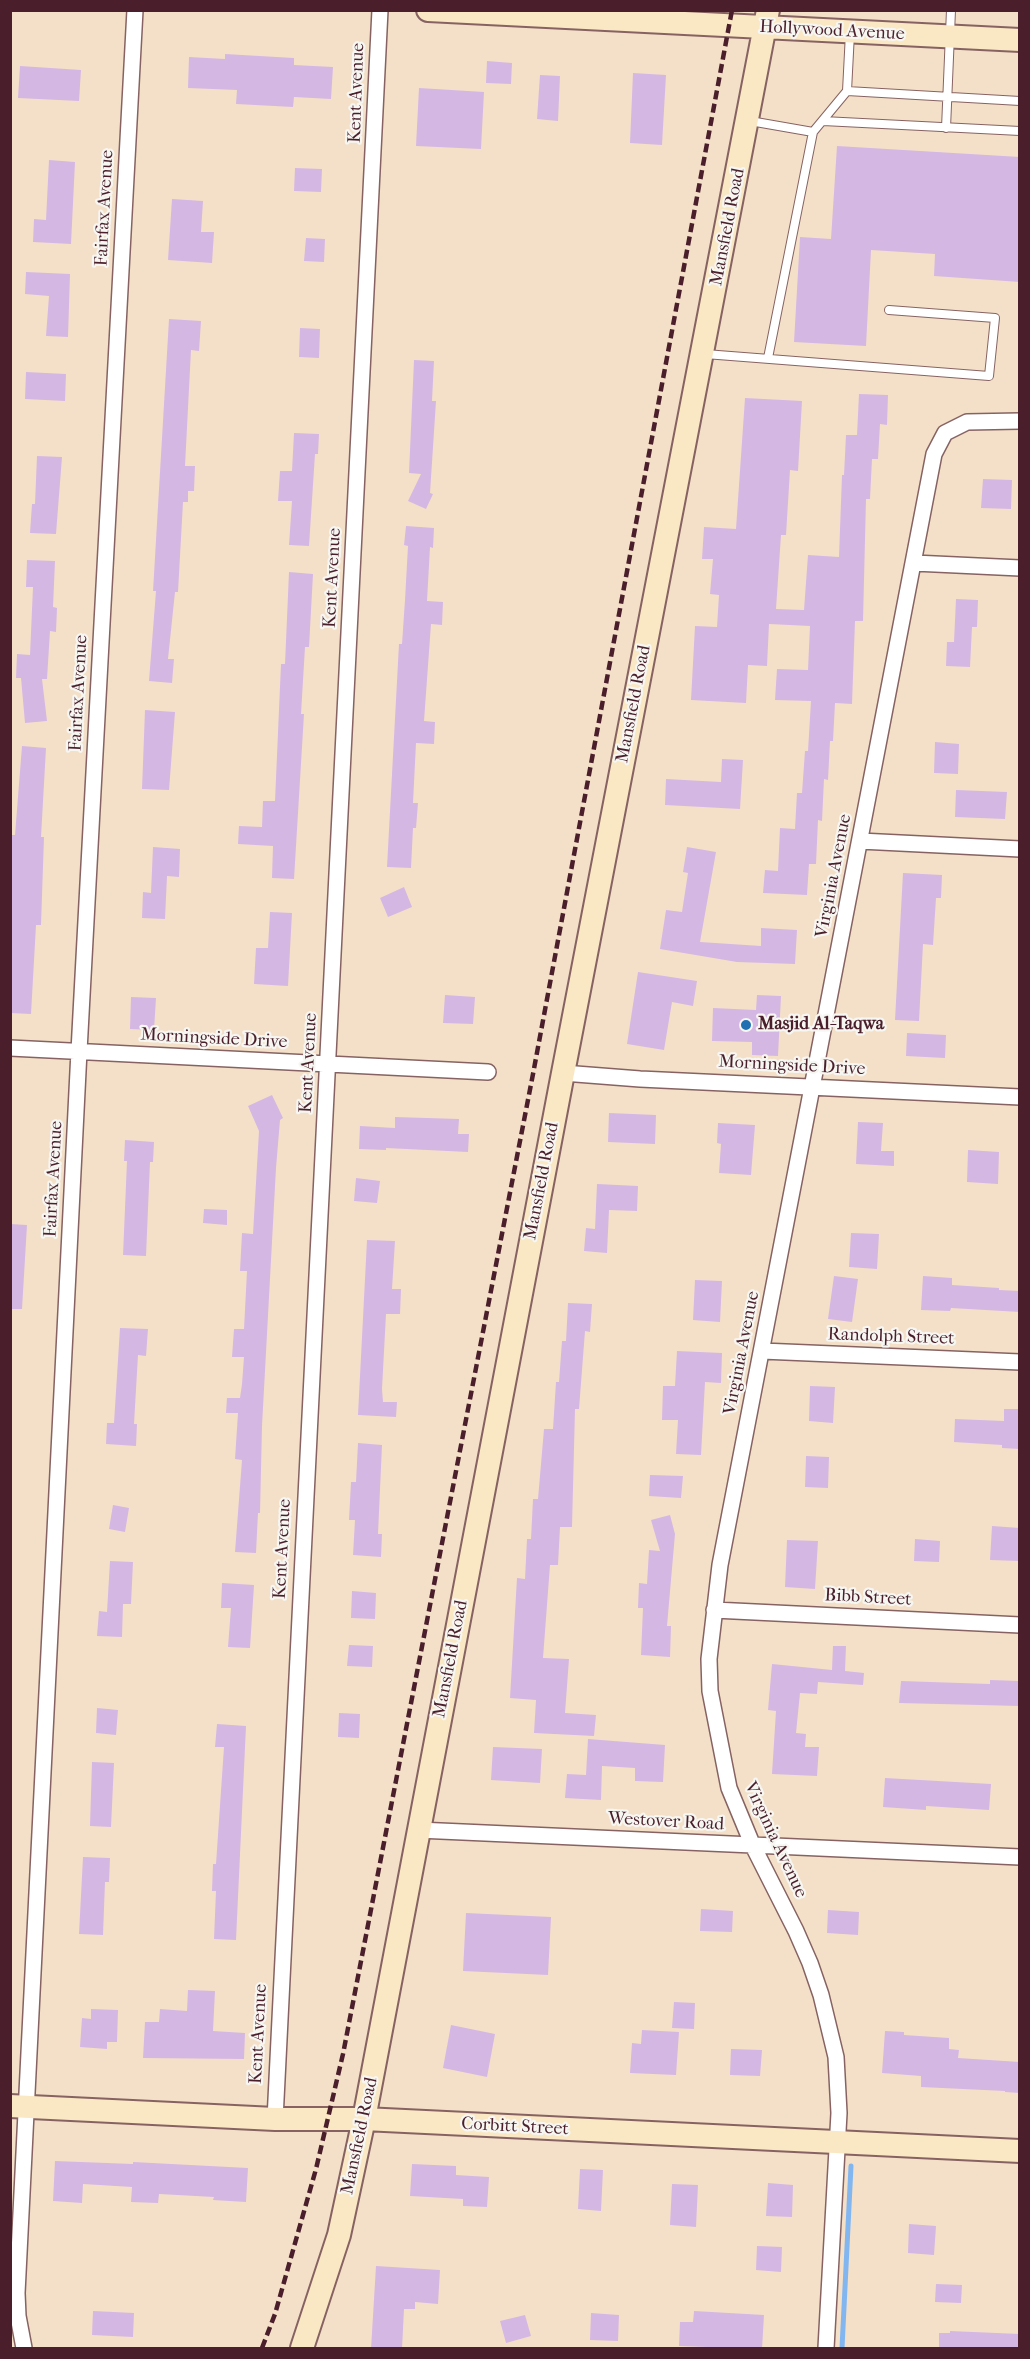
<!DOCTYPE html>
<html>
<head>
<meta charset="utf-8">
<style>
	body { margin:0 }
	#map { position:relative; width:1030px; height:2359px; overflow:hidden; background:#f4e0c8; font-family:"IM FELL French Canon",serif }
	canvas { display:block }
	.frame { position:absolute; inset:0; border:12px solid #4a1f2b; pointer-events:none }
</style>
</head>
<body>
<div id="map">
<canvas width="1030" height="2359"></canvas>
<div class="frame"></div>
</div>
<script>
const context = document.querySelector('canvas').getContext('2d');
context.lineJoin = 'round';
const shape = rows => new Path2D(rows.map(r => 'M' + r).join(''));
function strokePath(path, color, width, dash) { context.strokeStyle = color; context.lineWidth = width; context.lineCap = dash ? 'butt' : 'round'; context.setLineDash(dash || []); context.stroke(path); }
function paint(path, color) { context.fillStyle = color; context.fill(path, 'evenodd'); }
function drawText(font, color, halo, rows, align = 'center') {
  context.font = font + ' "IM FELL French Canon",serif'; context.lineWidth = 4.5; context.setLineDash([]); context.textBaseline = 'middle'; context.strokeStyle = halo; context.fillStyle = color; for (const [text, x, y, turn = 0] of rows) {
    context.save(); context.translate(x, y); context.rotate((+turn || 0) * Math.PI / 180); context.textAlign = isNaN(turn) ? turn : align; if (halo) context.strokeText(text, 0, 0); context.fillText(text, 0, 0); context.restore();
  }
}
const stream = shape([
	[842,2348,851,2166]
]);
const building = shape([
	[225,54,294,58,294,65,333,67,331,99,294,97,293,107,236,104,237,90,188,88,189,57,225,59],
	[487,61,512,63,511,84,486,83],
	[20,66,81,70,79,101,18,98],
	[633,73,666,75,662,145,630,143],
	[540,75,560,76,558,121,537,119],
	[419,88,484,92,481,149,416,146],
	[837,146,1020,157,1020,282,934,276,935,254,871,250,866,346,794,342,800,237,831,239],
	[49,160,75,162,71,244,33,242,34,219,46,220],
	[295,168,322,169,321,192,294,191],
	[172,199,203,201,201,232,214,232,212,263,168,260],
	[306,238,325,239,324,262,304,261],
	[26,272,70,274,68,337,46,336,49,296,25,294],
	[169,319,201,321,199,351,191,350,185,466,195,466,194,491,188,491,188,502,183,502,178,592,175,592,168,659,174,659,172,683,149,681,156,591,153,591],
	[300,328,320,329,319,358,299,357],
	[414,360,434,361,432,401,436,401,430,493,433,494,426,509,408,501,421,474,409,473],
	[26,372,66,374,65,401,25,399],
	[859,394,888,395,887,425,880,424,878,459,872,459,870,499,866,499,863,621,855,621,852,704,835,703,833,741,830,741,828,780,824,779,822,821,818,820,816,864,809,864,807,895,763,893,765,870,778,871,780,828,795,829,797,793,802,793,805,751,808,751,811,701,775,700,777,669,808,670,810,626,769,624,767,666,748,665,746,703,691,700,695,626,717,627,719,595,710,594,713,559,702,559,704,527,736,529,745,398,802,401,798,471,790,470,786,535,781,535,776,609,804,610,808,555,839,557,842,475,844,475,846,435,857,435],
	[294,433,319,434,318,454,315,454,309,546,289,545,292,501,278,501,280,471,292,471],
	[37,456,62,457,56,534,30,533,32,504,35,504],
	[983,479,1012,480,1011,509,981,508],
	[406,526,434,528,433,548,430,547,427,601,443,602,442,625,431,624,424,721,435,722,434,744,416,743,413,803,418,803,416,828,413,828,411,868,387,867,399,644,402,644,405,600,408,546,404,545],
	[27,560,55,561,53,607,57,608,56,632,50,631,47,679,42,679,47,721,25,723,21,678,16,678,17,654,30,655,33,587,26,587],
	[289,572,313,574,309,647,305,647,301,714,304,714,294,879,272,878,273,846,238,844,239,826,262,827,263,801,275,801,281,664,285,664],
	[956,599,978,600,977,627,972,627,970,667,946,666,947,642,954,642],
	[145,710,175,712,169,790,142,789],
	[935,742,959,744,958,774,934,773],
	[22,746,46,748,41,837,44,837,41,925,36,925,31,1014,10,1013,10,835,15,835],
	[722,759,743,760,740,809,665,805,666,779,721,782],
	[956,790,1007,792,1005,819,955,817],
	[153,847,180,849,179,877,167,876,165,919,142,918,143,892,151,893],
	[687,847,716,852,700,942,761,946,761,928,797,930,795,964,737,962,660,949,666,910,682,912,688,873,683,872],
	[903,873,942,875,941,898,936,898,933,945,923,944,919,1021,895,1020],
	[404,887,412,907,388,917,380,898],
	[270,912,292,913,288,986,254,984,256,948,268,948],
	[638,972,697,981,693,1006,672,1002,664,1050,627,1044],
	[445,995,475,997,473,1024,443,1023],
	[757,995,781,996,778,1056,752,1055,752,1042,712,1041,713,1008,756,1010],
	[131,997,156,998,154,1030,130,1029],
	[907,1033,946,1035,945,1058,906,1056],
	[272,1095,283,1118,280,1120,276,1168,262,1426,260,1513,258,1513,256,1553,235,1552,242,1460,235,1459,238,1413,226,1413,227,1398,240,1398,242,1384,244,1357,232,1357,234,1329,244,1329,247,1271,240,1271,242,1233,253,1234,259,1131,248,1106],
	[609,1113,656,1115,655,1144,608,1142],
	[395,1117,459,1119,458,1134,469,1134,468,1152,386,1148,386,1150,359,1149,360,1126,395,1128],
	[858,1122,883,1123,881,1151,894,1151,894,1166,856,1164],
	[718,1123,755,1125,751,1175,719,1173,721,1144,717,1143],
	[125,1140,154,1142,153,1162,150,1162,146,1256,123,1255,127,1161,124,1161],
	[968,1150,999,1152,998,1184,967,1182],
	[356,1178,380,1181,377,1203,354,1201],
	[597,1184,638,1186,637,1211,609,1210,607,1253,584,1251,586,1228,595,1229],
	[204,1209,227,1210,227,1225,203,1223],
	[10,1224,27,1225,22,1309,10,1309],
	[851,1233,879,1234,877,1269,849,1267],
	[367,1240,395,1241,392,1289,401,1289,400,1314,386,1314,382,1389,383,1402,397,1402,396,1417,358,1415],
	[834,1276,858,1279,852,1322,828,1319],
	[923,1276,952,1278,952,1285,999,1288,999,1290,1020,1291,1020,1312,951,1308,950,1311,921,1310],
	[695,1280,722,1281,720,1322,693,1320],
	[568,1303,592,1304,590,1332,585,1331,579,1409,575,1409,572,1527,560,1527,558,1565,550,1565,543,1658,569,1659,565,1713,596,1715,594,1736,534,1733,536,1700,510,1698,517,1578,525,1579,527,1539,531,1539,533,1499,538,1499,544,1429,553,1429,556,1382,559,1382,562,1341,566,1341],
	[120,1328,148,1329,146,1356,138,1355,134,1424,137,1424,136,1446,106,1444,107,1423,114,1423],
	[677,1351,722,1353,721,1383,705,1382,701,1455,676,1454,678,1420,662,1420,663,1386,675,1386],
	[810,1386,835,1387,833,1423,809,1421],
	[1004,1409,1020,1409,1020,1449,1002,1448,1002,1445,954,1442,955,1419,1004,1421],
	[358,1443,382,1445,378,1534,382,1534,381,1557,353,1555,355,1520,349,1520,351,1482,356,1482],
	[806,1456,829,1457,828,1488,805,1487],
	[650,1475,683,1476,681,1498,649,1496],
	[113,1505,129,1508,125,1532,109,1529],
	[670,1515,675,1534,667,1626,671,1626,670,1657,641,1655,643,1608,638,1608,639,1583,647,1584,649,1550,660,1551,651,1520],
	[992,1526,1020,1528,1020,1561,990,1560],
	[915,1539,940,1541,939,1562,914,1561],
	[787,1540,818,1541,815,1589,785,1587],
	[110,1561,133,1562,131,1604,123,1604,122,1637,97,1636,99,1611,107,1612],
	[222,1583,254,1585,250,1648,228,1647,231,1608,221,1608],
	[352,1591,376,1593,375,1619,351,1618],
	[349,1645,373,1646,372,1667,347,1666],
	[833,1646,846,1646,845,1671,864,1673,863,1685,818,1682,817,1694,800,1693,796,1733,806,1734,805,1747,819,1747,817,1776,772,1774,776,1711,768,1710,772,1664,832,1670],
	[990,1680,1020,1681,1020,1706,899,1703,901,1681,990,1684],
	[97,1708,118,1710,116,1735,96,1733],
	[339,1713,360,1714,359,1738,338,1737],
	[217,1724,246,1726,236,1940,214,1939,216,1891,212,1891,213,1864,216,1864,224,1747,215,1747],
	[588,1739,665,1745,663,1782,635,1781,635,1768,602,1766,601,1800,565,1798,567,1774,586,1775],
	[493,1747,542,1749,540,1783,491,1780],
	[92,1762,114,1763,111,1827,90,1826],
	[885,1778,991,1784,989,1810,926,1806,926,1810,883,1807],
	[83,1857,110,1858,109,1882,105,1882,103,1935,79,1934],
	[701,1909,733,1911,732,1932,700,1931],
	[828,1910,859,1912,858,1935,827,1933],
	[466,1913,551,1917,548,1975,463,1971],
	[188,1990,215,1991,213,2031,245,2033,244,2059,143,2058,145,2022,159,2022,160,2009,187,2011],
	[674,2002,695,2003,694,2029,672,2028],
	[91,2009,118,2010,117,2042,107,2042,107,2049,80,2047,82,2018,91,2019],
	[451,2025,495,2034,487,2077,443,2068],
	[642,2030,679,2032,676,2075,630,2073,632,2043,641,2044],
	[885,2031,904,2032,904,2035,949,2038,949,2049,959,2050,958,2058,1020,2062,1020,2093,1005,2092,1005,2091,921,2087,921,2076,882,2073],
	[731,2049,762,2050,760,2076,730,2075],
	[55,2161,133,2164,133,2162,248,2168,246,2202,213,2200,214,2197,159,2194,158,2203,131,2202,132,2187,83,2184,82,2203,53,2201],
	[412,2164,456,2166,456,2175,489,2177,487,2207,463,2206,463,2199,410,2196],
	[580,2169,603,2170,601,2211,578,2209],
	[768,2183,793,2185,792,2217,766,2216],
	[672,2184,698,2185,696,2227,670,2225],
	[909,2224,936,2226,934,2255,908,2253],
	[757,2246,782,2247,781,2272,756,2270],
	[376,2266,440,2270,438,2304,415,2302,415,2309,404,2309,402,2349,371,2349],
	[936,2284,962,2285,961,2303,935,2302],
	[93,2311,134,2313,133,2337,92,2335],
	[694,2311,764,2315,762,2349,679,2346,680,2322,693,2322],
	[591,2313,619,2315,618,2341,590,2340],
	[525,2315,531,2336,506,2343,500,2321],
	[950,2331,1020,2334,1020,2349,939,2349,939,2333,950,2333]
]);
const lane = shape([
	[850,33,847,91,1020,101],
	[750,121,813,132,768,358],
	[823,121,1020,131],
	[946,128,951,10],
	[813,132,847,91],
	[705,354,989,376,995,318,889,310]
]);
const street = shape([
	[914,563,1020,568],
	[860,841,1020,849],
	[10,1048,488,1072],
	[563,1073,640,1079,1020,1097],
	[762,1351,1020,1362],
	[714,1610,1020,1625],
	[418,1830,1020,1857],
	[275,2119,380,10],
	[24,2348,18,2316,17,2293,79,1051,135,10],
	[826,2348,839,2113,836,2057,821,1995,810,1963,796,1931,753,1846,729,1788,710,1691,709,1659,720,1565,934,454,945,433,967,422,1020,421]
]);
const secondary = shape([
	[428,10,1020,40],
	[10,2106,275,2119,364,2119,1020,2151],
	[302,2348,339,2235,364,2119,563,1073,768,10]
]);
const rail = shape([
	[262,2348,275,2314,316,2169,343,2054,533,1074,732,10]
]);
const markers = [
	[746,1025,6,"#1f6fb2"]
];
const streetNames = [
	["Hollywood Avenue",832,31,3],
	["Kent Avenue",357,93,-88],
	["Fairfax Avenue",105,208,-87],
	["Mansfield Road",728,227,-79],
	["Kent Avenue",333,578,-87],
	["Fairfax Avenue",79,693,-87],
	["Mansfield Road",634,704,-79],
	["Virginia Avenue",834,876,-79],
	["Morningside Drive",214,1039,3],
	["Kent Avenue",309,1063,-87],
	["Morningside Drive",792,1066,3],
	["Fairfax Avenue",54,1179,-87],
	["Mansfield Road",542,1181,-79],
	["Randolph Street",891,1337,2],
	["Virginia Avenue",742,1353,-79],
	["Kent Avenue",283,1549,-87],
	["Bibb Street",868,1598,3],
	["Mansfield Road",451,1659,-79],
	["Westover Road",666,1822,3],
	["Virginia Avenue",775,1840,65],
	["Kent Avenue",259,2034,-87],
	["Corbitt Street",515,2127,3],
	["Mansfield Road",360,2136,-78]
];
const poiNames = [
	["Masjid Al-Taqwa",758,1025]
];
strokePath(stream, '#82b6f0', 5);
paint(building, '#d5b7e3');
strokePath(lane, '#866362', 10);
strokePath(street, '#866362', 18);
strokePath(secondary, '#866362', 26);
strokePath(lane, '#fff', 8);
strokePath(street, '#fff', 15);
strokePath(secondary, '#fae7c3', 22);
strokePath(rail, '#4a1f2b', 4.5, [9, 4.5]);
for (const [x, y, r, color] of markers) { const dot = new Path2D(); dot.arc(x, y, r, 0, 2 * Math.PI); context.fillStyle = color; context.fill(dot); strokePath(dot, '#f6f6f2', 2); }
drawText('18px', '#4a1f2b', '#f6f6f2', streetNames);
drawText('bold 18px', '#4a1f2b', '#f6f6f2', poiNames, 'left');
</script>
</body>
</html>
